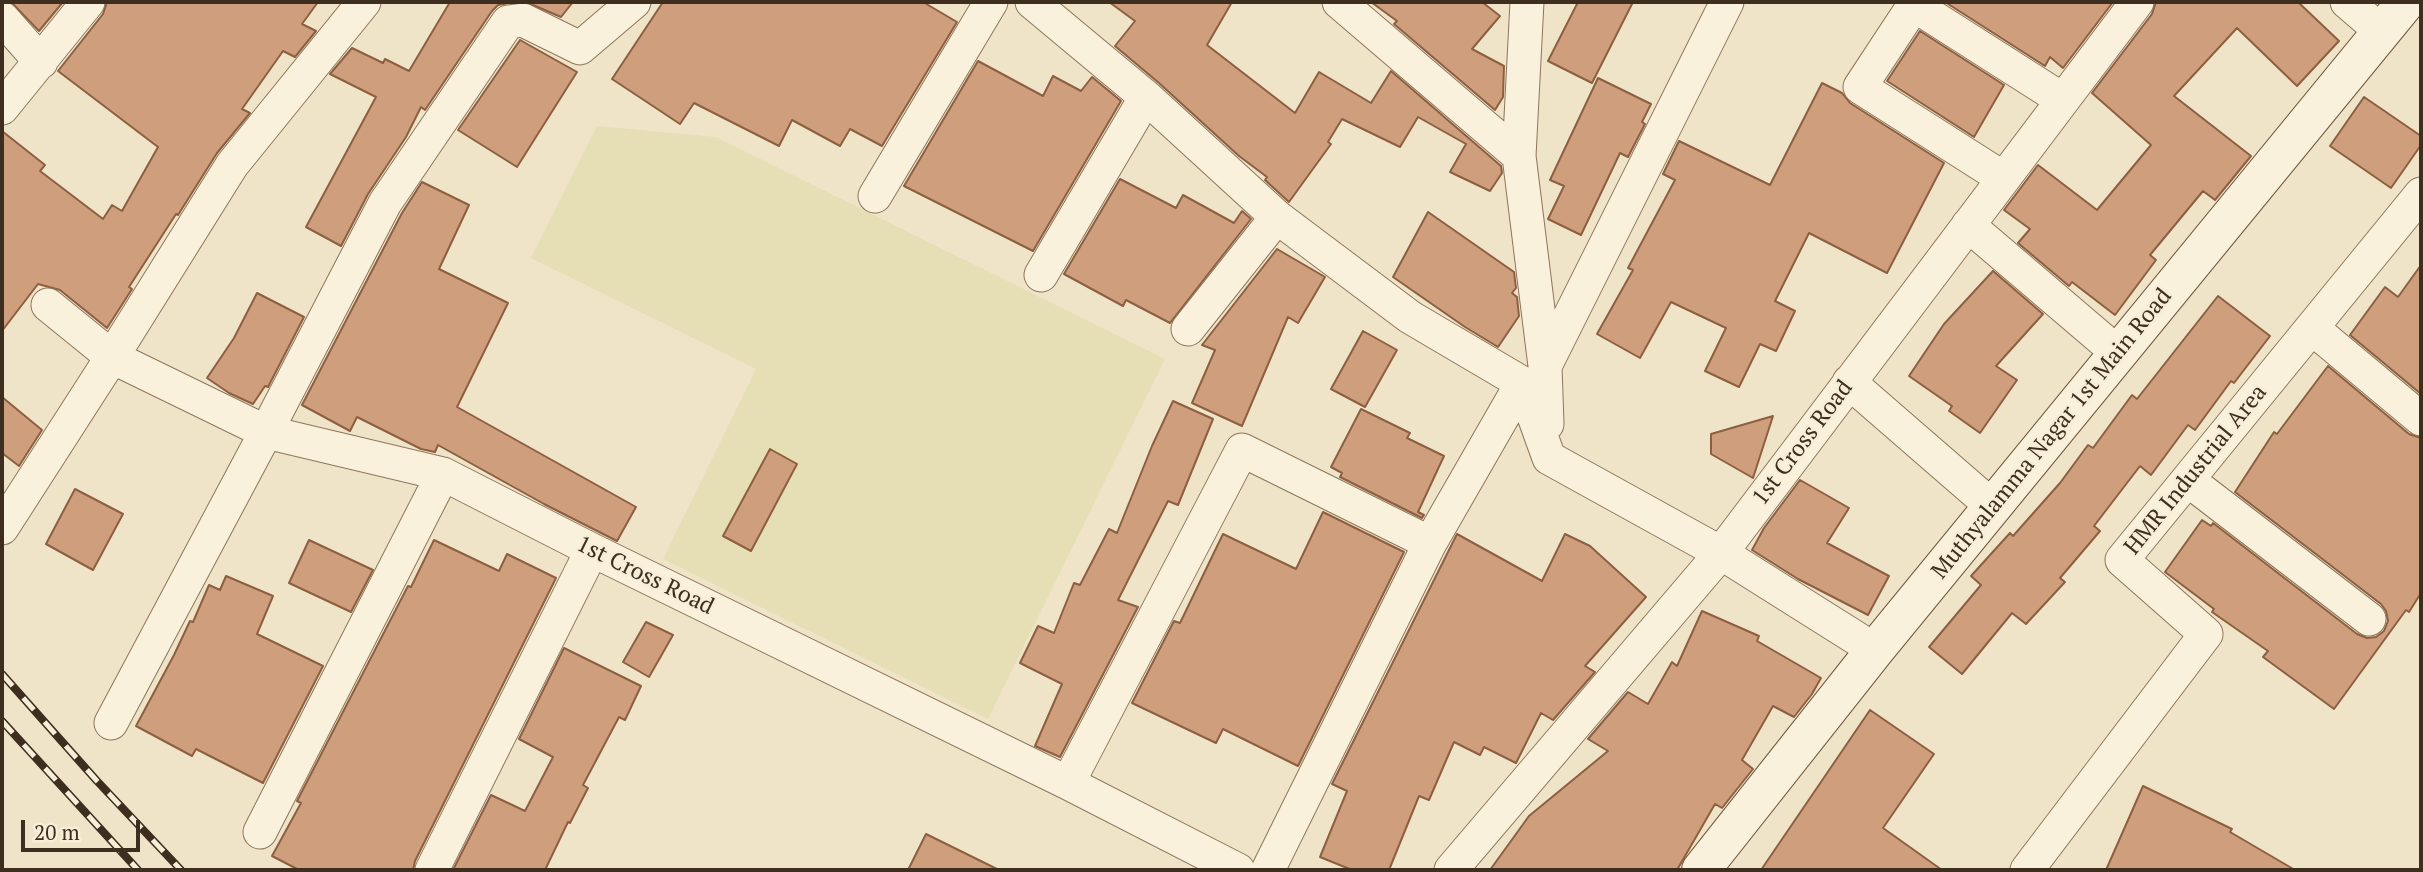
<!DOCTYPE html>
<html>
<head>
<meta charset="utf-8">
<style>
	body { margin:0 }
	#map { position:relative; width:2423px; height:872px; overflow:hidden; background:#f0e4c8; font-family:"PT Serif",serif }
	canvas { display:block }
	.frame { position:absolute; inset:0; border:4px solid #3d2e20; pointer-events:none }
	.scale { position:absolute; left:21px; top:820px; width:119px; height:32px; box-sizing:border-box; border:4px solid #3d2e20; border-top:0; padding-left:9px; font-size:21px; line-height:24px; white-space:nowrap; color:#3d2e20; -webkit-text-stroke:5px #f7eed8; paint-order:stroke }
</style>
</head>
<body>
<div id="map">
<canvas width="2423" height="872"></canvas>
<div class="frame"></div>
<div class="scale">20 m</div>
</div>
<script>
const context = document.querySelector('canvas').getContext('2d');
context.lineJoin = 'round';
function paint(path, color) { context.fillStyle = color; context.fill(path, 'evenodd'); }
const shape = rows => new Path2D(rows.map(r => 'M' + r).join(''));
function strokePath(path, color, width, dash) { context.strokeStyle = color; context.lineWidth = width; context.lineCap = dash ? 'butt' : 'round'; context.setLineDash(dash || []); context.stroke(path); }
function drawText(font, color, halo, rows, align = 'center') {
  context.font = font + ' "PT Serif",serif'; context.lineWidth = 5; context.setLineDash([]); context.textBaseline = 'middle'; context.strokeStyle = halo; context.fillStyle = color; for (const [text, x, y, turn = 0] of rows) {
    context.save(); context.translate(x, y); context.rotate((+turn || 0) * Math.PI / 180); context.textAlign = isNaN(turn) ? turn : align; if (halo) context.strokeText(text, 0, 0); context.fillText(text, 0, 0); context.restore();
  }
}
const farmland = shape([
	[597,126,716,137,1165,359,988,719,663,559,756,369,531,258]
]);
const building = shape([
	[11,2,63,2,39,31,11,2],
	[107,2,318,2,302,24,316,31,295,57,283,51,242,109,250,113,217,153,178,215,176,214,129,287,132,289,107,328,60,290,38,284,2,331,2,131,45,165,40,171,103,219,112,205,122,211,158,147,58,71,103,14,107,2],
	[450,2,514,2,498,5,492,11,425,110,421,107,406,137,368,194,341,246,306,227,376,97,330,74,352,48,383,63,385,59,409,71,450,2],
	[526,2,573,2,561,17,526,2],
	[663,2,923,2,957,22,882,146,850,129,840,146,792,120,779,146,694,103,680,124,612,79,663,2],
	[1109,2,1232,2,1207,45,1295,113,1319,72,1371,103,1391,71,1501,166,1502,173,1490,191,1450,172,1466,144,1418,117,1400,147,1342,119,1328,142,1331,144,1289,202,1265,180,1267,177,1239,156,1159,83,1115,46,1135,21,1109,2],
	[1371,2,1482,2,1500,16,1472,49,1504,66,1503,97,1495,110,1394,24,1397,21,1371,2],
	[1578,2,1633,2,1592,83,1548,61,1578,2],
	[1945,2,2113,2,2063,68,2050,57,2045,66,1945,2],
	[2156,2,2298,2,2339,41,2297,86,2237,28,2174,96,2251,156,2215,200,2203,191,2150,255,2156,260,2115,315,2072,282,2069,286,2018,243,2030,229,2004,210,2038,165,2097,210,2151,145,2092,93,2152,14,2156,2],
	[1920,31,2004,85,1974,137,1887,81,1920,31],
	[520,40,577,72,517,167,458,130,520,40],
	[978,61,1043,96,1053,76,1081,91,1092,77,1121,101,1033,251,904,186,978,61],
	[1598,78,1651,104,1642,122,1645,124,1628,157,1620,153,1581,235,1548,219,1564,186,1550,180,1598,78],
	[1822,83,1842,93,1850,103,1944,163,1887,273,1809,233,1775,301,1795,311,1776,351,1760,344,1739,387,1705,371,1726,328,1671,302,1640,358,1597,334,1633,270,1628,268,1675,180,1663,174,1679,141,1770,185,1822,83],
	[2364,97,2421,136,2421,145,2391,188,2330,146,2364,97],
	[1120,179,1176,208,1183,195,1234,223,1242,211,1251,219,1170,323,1126,300,1123,306,1064,274,1120,179],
	[422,182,469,205,439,269,508,303,457,407,636,507,617,541,544,504,438,445,435,452,421,449,357,417,350,431,302,405,402,213,422,182],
	[1428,212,1514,272,1516,288,1512,293,1517,297,1519,316,1498,347,1465,327,1393,277,1428,212],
	[1277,249,1325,277,1298,323,1288,317,1242,426,1192,403,1215,350,1202,345,1277,249],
	[2421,265,2421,394,2350,335,2385,287,2398,297,2421,265],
	[1993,271,2043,314,1996,366,2017,380,1980,433,1949,411,1952,406,1909,376,1944,324,1993,271],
	[257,293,304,317,268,387,265,386,253,404,229,393,207,378,234,338,257,293],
	[2218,296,2270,336,2234,383,2231,381,2195,430,2188,425,2151,475,2140,466,2094,526,2100,531,2060,578,2065,582,2026,624,2012,613,1962,674,1929,647,1981,585,1971,576,2010,533,2013,536,2060,483,2088,445,2093,448,2132,395,2137,399,2218,296],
	[1363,331,1397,350,1365,407,1331,389,1363,331],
	[2328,366,2409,434,2421,438,2421,593,2409,612,2406,610,2334,709,2263,657,2268,651,2212,612,2214,609,2165,572,2202,520,2211,526,2213,523,2357,634,2367,638,2376,637,2384,631,2388,621,2386,611,2381,604,2235,492,2274,432,2277,434,2328,366],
	[2,397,42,430,19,466,2,453,2,397],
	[1173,401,1213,419,1178,505,1168,501,1118,600,1138,607,1060,757,1035,746,1062,684,1020,663,1038,626,1054,633,1074,583,1080,585,1109,529,1117,533,1152,446,1173,401],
	[1361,409,1410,433,1407,438,1444,456,1418,512,1424,515,1422,518,1340,477,1342,473,1331,467,1361,409],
	[1773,416,1753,478,1711,454,1711,434,1773,416],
	[770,449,797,464,751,551,723,536,770,449],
	[1800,480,1849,508,1827,543,1889,576,1868,615,1798,579,1752,550,1764,528,1800,480],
	[75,489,123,514,93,570,46,544,75,489],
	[1323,512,1404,552,1298,766,1223,729,1216,743,1132,703,1174,621,1180,623,1223,534,1296,569,1323,512],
	[1457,534,1542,581,1565,534,1590,546,1646,597,1585,666,1595,672,1553,720,1541,713,1516,763,1484,747,1480,755,1454,742,1429,800,1419,796,1389,870,1352,870,1320,857,1347,791,1332,784,1457,534],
	[309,540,373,570,351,612,289,583,309,540],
	[434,540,499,571,507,554,556,578,415,861,413,870,299,870,272,856,301,803,297,801,408,586,411,587,434,540],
	[226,576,273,596,257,634,323,666,263,783,196,749,192,756,136,726,174,655,190,621,193,622,209,585,220,590,226,576],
	[1702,611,1759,636,1757,641,1821,678,1812,694,1794,717,1773,706,1742,760,1753,769,1722,808,1715,804,1677,870,1490,870,1529,816,1608,751,1588,739,1628,692,1648,704,1672,662,1677,666,1702,611],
	[646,622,673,635,649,677,623,662,646,622],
	[564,648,641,686,625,720,619,717,583,785,588,788,570,823,568,822,545,870,453,870,491,795,525,811,553,757,519,739,564,648],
	[1870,710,1934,754,1883,828,1942,870,1761,870,1870,710],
	[2143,786,2232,829,2230,832,2295,870,2106,870,2143,786],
	[926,834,999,870,908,870,926,834]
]);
const street = shape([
	[1032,2,1146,97,1277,217,1410,317,1522,383,1549,458,1721,553,1875,650],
	[1339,2,1519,156],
	[1527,2,1519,156,1545,366,1547,424],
	[1916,2,1860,87,2003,178],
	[2347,2,2382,32],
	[1914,5,2063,100],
	[2,18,41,62],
	[2,108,88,2],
	[875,196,991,2],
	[1968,225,2118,353],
	[1041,275,1146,97],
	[48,305,112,357,266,432,443,474,592,550,1068,783,1238,870],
	[2312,328,2421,419],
	[1188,329,1277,217],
	[1545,366,1727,2],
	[1849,382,1993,507],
	[2188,480,2369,619],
	[2,528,112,357,232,165,364,2],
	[111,723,266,432,385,203,508,22,523,20,580,48,634,2],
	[1068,783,1242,450,1430,543],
	[260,832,443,474],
	[432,870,592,550],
	[1268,870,1430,543,1522,383],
	[1451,870,1721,553,2137,2],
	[2027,870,2206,634,2122,560,2421,194]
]);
const secondary = shape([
	[1701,870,1875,650,2406,2]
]);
const rail = shape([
	[2,674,97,781,181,870],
	[2,721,138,870]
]);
const streetNames = [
	["Muthyalamma Nagar 1st Main Road",2052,434,-51],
	["1st Cross Road",1803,443,-53],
	["HMR Industrial Area",2196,470,-51],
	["1st Cross Road",645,576,26]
];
paint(farmland, '#e6deb5');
paint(building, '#cf9f7d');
strokePath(building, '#8d5f41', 2);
strokePath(street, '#8d765c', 35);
strokePath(secondary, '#6f573f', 40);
strokePath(street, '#faf1dc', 33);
strokePath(secondary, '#faf1dc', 38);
strokePath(rail, '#3d2e20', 8);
strokePath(rail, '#f7eed8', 5, [16]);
drawText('23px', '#3d2e20', '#f7eed8', streetNames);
</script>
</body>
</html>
